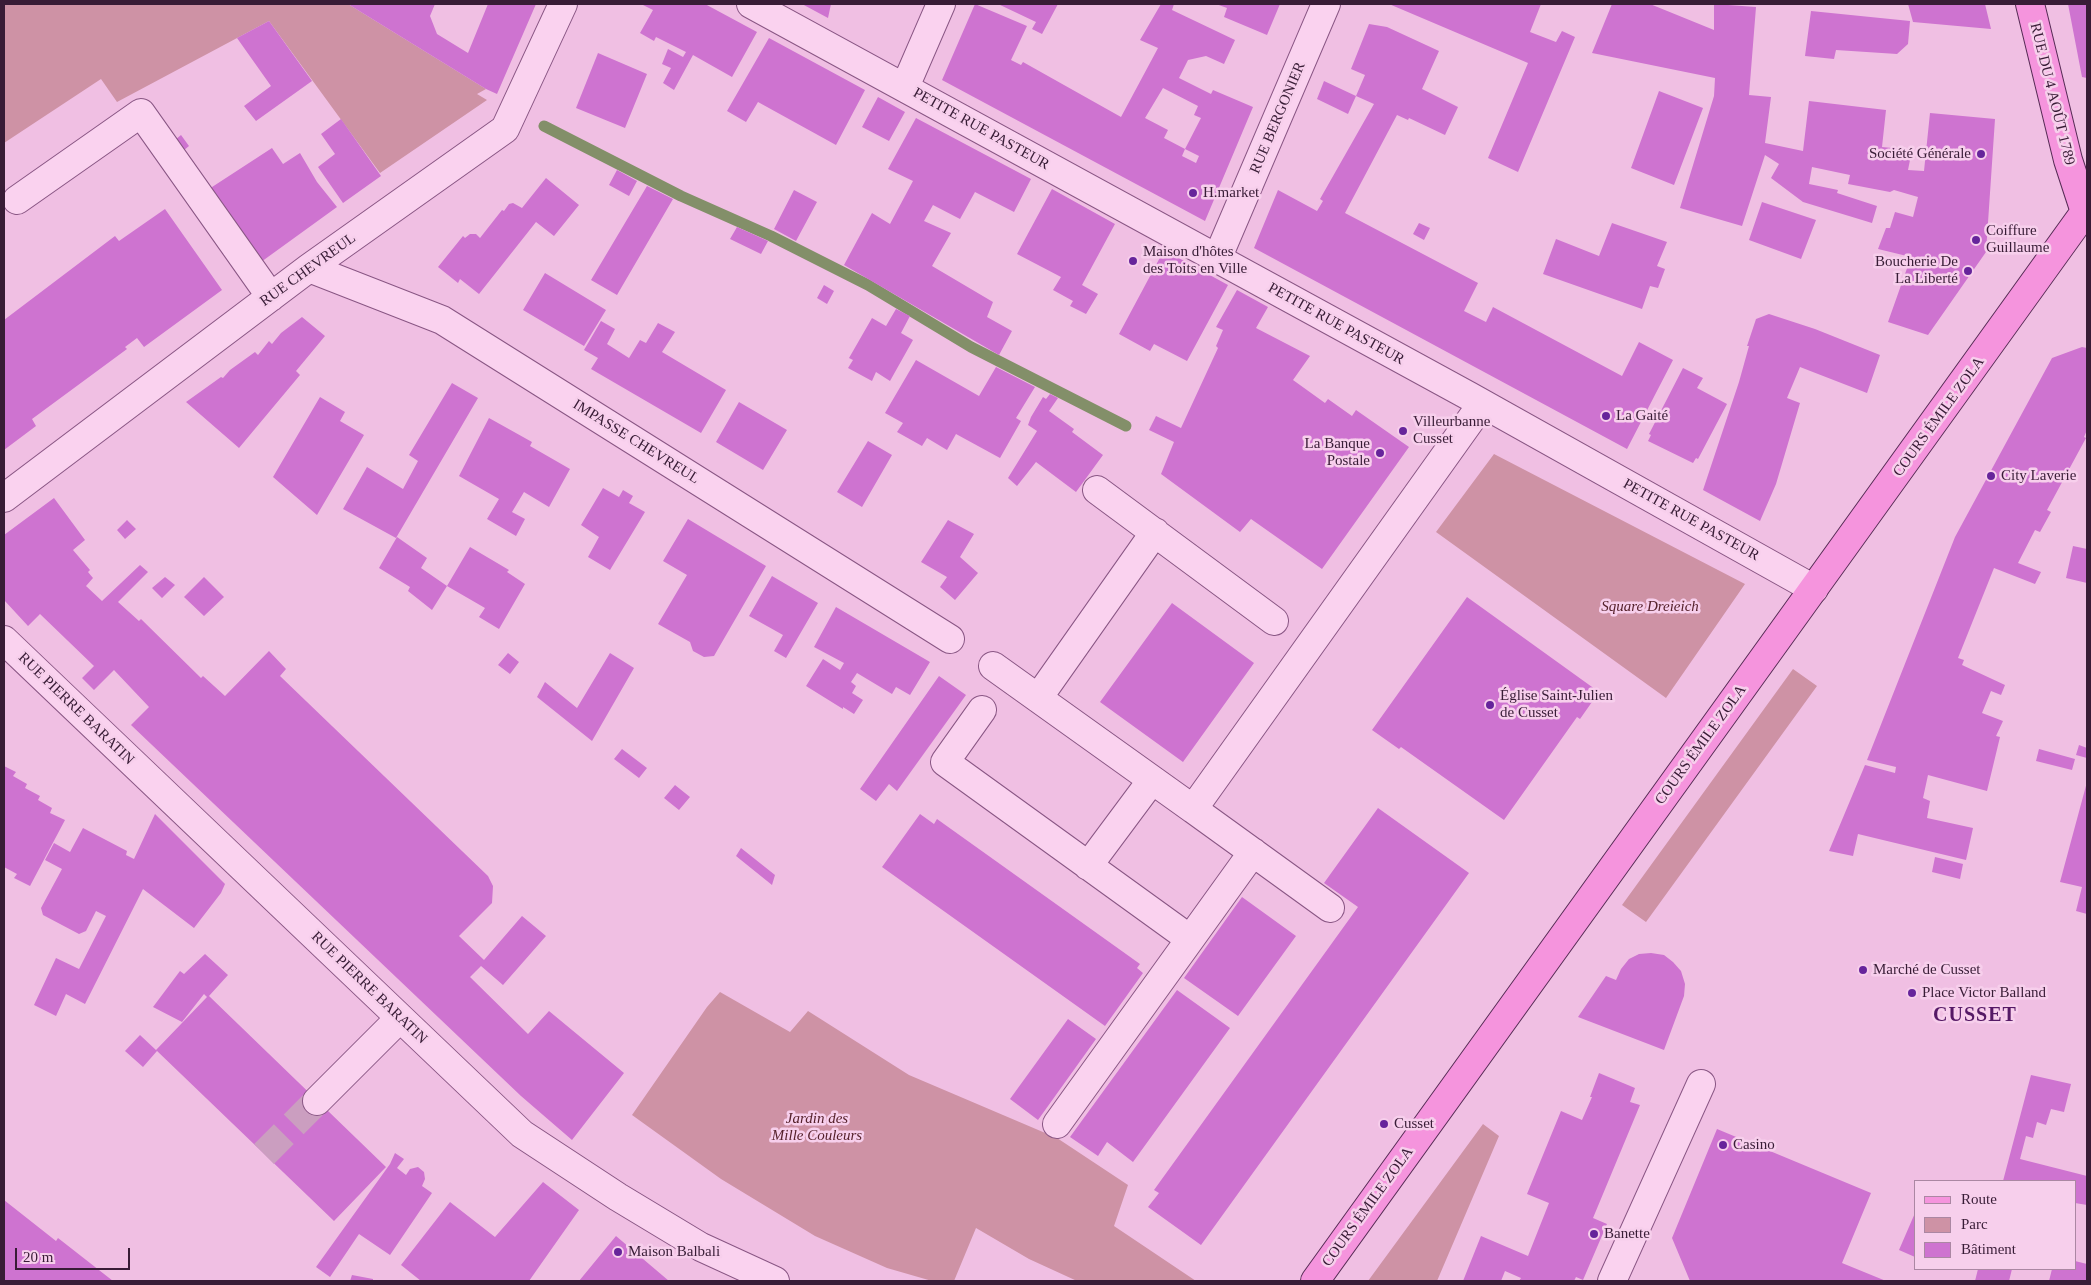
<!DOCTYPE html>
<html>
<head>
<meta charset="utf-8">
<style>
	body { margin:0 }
	#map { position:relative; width:2091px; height:1285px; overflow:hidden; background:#f0bfe3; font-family:"Times New Roman",serif }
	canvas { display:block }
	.frame { position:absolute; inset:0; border:5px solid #381c36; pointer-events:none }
	.legend { position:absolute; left:1914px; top:1180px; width:162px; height:90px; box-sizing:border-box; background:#f7cfec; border:1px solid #ab87a3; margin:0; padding:6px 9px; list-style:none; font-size:15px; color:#381c36 }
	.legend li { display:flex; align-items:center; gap:10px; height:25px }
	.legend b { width:25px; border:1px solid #ab87a3 }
	.scale { position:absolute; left:15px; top:1248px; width:115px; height:22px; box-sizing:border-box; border:2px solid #381c36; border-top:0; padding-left:6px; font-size:15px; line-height:18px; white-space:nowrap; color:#381c36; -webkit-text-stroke:4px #f7cfec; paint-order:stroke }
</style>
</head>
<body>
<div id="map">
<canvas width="2091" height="1285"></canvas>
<div class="frame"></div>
<ul class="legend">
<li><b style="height:6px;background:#f594dd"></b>Route</li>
<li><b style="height:14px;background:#ce92a5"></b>Parc</li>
<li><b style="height:14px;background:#ce73d0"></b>Bâtiment</li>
</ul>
<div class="scale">20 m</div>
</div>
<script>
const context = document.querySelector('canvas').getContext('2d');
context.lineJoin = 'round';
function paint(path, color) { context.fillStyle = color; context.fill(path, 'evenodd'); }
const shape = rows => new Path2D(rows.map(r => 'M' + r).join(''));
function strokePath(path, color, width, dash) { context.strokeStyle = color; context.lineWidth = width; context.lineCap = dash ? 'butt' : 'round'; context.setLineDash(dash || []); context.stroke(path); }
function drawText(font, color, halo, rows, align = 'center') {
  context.font = font + ' "Times New Roman",serif'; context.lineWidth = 5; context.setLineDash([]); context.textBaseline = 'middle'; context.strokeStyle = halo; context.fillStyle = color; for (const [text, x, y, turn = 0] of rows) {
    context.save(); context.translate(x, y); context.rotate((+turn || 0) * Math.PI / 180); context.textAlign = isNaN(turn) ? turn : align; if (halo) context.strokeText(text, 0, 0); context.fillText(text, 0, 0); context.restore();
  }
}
const green = shape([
	[4,4,348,4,486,89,477,94,487,100,380,173,269,21,117,102,101,79,4,143],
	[1494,454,1745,584,1666,698,1436,532],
	[1793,669,1817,686,1646,922,1622,905],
	[720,992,790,1032,808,1011,909,1075,1057,1138,1128,1185,1114,1226,1196,1281,1077,1281,1029,1259,976,1228,954,1281,932,1281,887,1268,815,1236,721,1179,632,1115,707,1007],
	[1483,1124,1499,1136,1437,1281,1368,1281]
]);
const stream = shape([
	[544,126,681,196,771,236,868,285,971,347,1126,426]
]);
const building = shape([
	[348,4,435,4,430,16,437,34,468,53,488,4,536,4,497,94,486,89],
	[641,4,705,4,757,32,732,77,693,55,674,90,663,83,671,68,662,64,668,49,683,57,686,52,656,37,654,41,640,33,653,10],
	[802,4,831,4,828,18],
	[975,4,1027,26,1011,60,1021,65,1023,62,1121,117,1158,48,1140,40,1161,4,1174,4,1172,10,1235,40,1224,64,1206,56,1188,60,1179,78,1211,94,1213,90,1253,107,1205,221,942,80],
	[1163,88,1198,106,1194,115,1201,118,1185,149,1199,156,1196,163,1182,156,1185,149,1164,138,1168,130,1145,118],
	[998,4,1058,4,1042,34,1032,29,1036,22],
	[1216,4,1280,4,1267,35,1224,17,1227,8],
	[1389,4,1541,4,1530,32,1556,42,1562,31,1575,37,1518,172,1488,158,1528,63],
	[1612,4,1650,4,1714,30,1714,4,1756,7,1749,95,1771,97,1765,143,1803,151,1809,101,1886,110,1882,147,1912,150,1908,170,1924,171,1930,113,1995,119,1986,252,1928,335,1888,322,1911,257,1878,249,1886,228,1890,228,1895,212,1913,217,1918,197,1894,190,1890,192,1848,184,1850,175,1812,167,1809,184,1838,190,1837,193,1877,206,1872,223,1803,202,1771,178,1779,164,1765,155,1742,226,1680,208,1714,96,1715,78,1592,53],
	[1908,4,1985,4,1991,29,1913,22],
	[2068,4,2087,4,2087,78,2082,77],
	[1811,11,1910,21,1908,44,1897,54,1836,50,1834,59,1805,56],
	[269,21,312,81,256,121,244,106,271,86,237,38],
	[1369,24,1387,27,1439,51,1422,89,1458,107,1445,135,1409,118,1408,120,1397,115,1345,213,1478,283,1464,311,1486,322,1493,307,1622,376,1639,342,1673,360,1627,449,1254,248,1278,190,1317,211,1323,201,1320,199,1374,104,1356,96,1365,75,1351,69],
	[769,38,865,90,836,145,758,102,746,122,727,111],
	[598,53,647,74,625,128,576,108],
	[1324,81,1356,96,1348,114,1317,99],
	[1659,91,1703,108,1674,185,1631,168],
	[878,97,905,112,889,141,862,127],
	[916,118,1031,179,1014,212,975,192,960,219,933,205,924,221,951,233,932,266,993,302,987,317,1012,331,999,355,844,265,872,213,890,224,913,181,888,169],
	[341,119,381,176,343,203,318,167,335,154,321,134],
	[181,135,189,146,183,151,175,140],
	[272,148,283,164,300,153,317,182,337,207,261,262,209,189],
	[617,170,637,181,629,196,609,185],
	[546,178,579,205,554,236,536,222,479,294,460,279,458,283,438,267,463,236,465,238,470,234,476,234,480,238,502,210,504,211,509,204,513,203,522,208],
	[647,186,673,199,617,295,591,280],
	[1052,189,1115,224,1082,285,1098,294,1086,314,1070,306,1073,301,1053,290,1061,277,1017,254],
	[794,190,817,202,796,241,774,229],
	[1762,202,1816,220,1801,259,1749,240],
	[165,209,222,290,144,347,137,338,125,347,127,349,32,419,36,426,4,450,4,320,115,236,119,241],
	[1419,223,1430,228,1424,240,1413,234],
	[1612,223,1667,242,1657,266,1665,269,1658,288,1650,286,1642,309,1543,274,1556,239,1599,256],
	[737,227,768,241,761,254,730,239],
	[1164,250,1228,285,1187,361,1154,344,1150,351,1119,334],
	[545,273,606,310,584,346,523,310],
	[824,285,834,291,827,304,817,298],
	[1237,290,1268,307,1256,328,1310,356,1293,380,1325,403,1328,399,1352,416,1356,410,1409,447,1322,569,1251,519,1240,532,1161,474,1174,442,1149,430,1156,416,1181,428,1218,348,1216,346,1223,330,1216,327],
	[896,309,910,316,901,333,913,340,890,381,876,372,872,381,848,368,853,360,849,358,872,318,886,326],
	[1769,314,1815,329,1880,355,1867,393,1800,367,1787,398,1800,403,1776,484,1760,521,1703,490,1739,382,1749,346,1747,346,1756,319],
	[302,317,325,336,296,371,300,375,239,448,186,402,221,377,223,378,230,370,255,352,258,355,269,341,272,344,281,333],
	[601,321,615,329,607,344,629,358,640,340,646,343,658,323,675,332,662,352,726,390,701,433,591,369,598,358,584,350],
	[2082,347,2087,348,2087,430,2084,437,2086,438,2047,510,2051,512,2040,532,2035,530,2018,563,2041,572,2035,584,1994,568,1958,658,1964,660,1962,665,2005,685,2001,695,1991,691,1982,713,2003,721,1996,736,2000,737,1987,791,1928,775,1923,798,1930,801,1927,818,1973,828,1966,860,1858,834,1853,856,1829,851,1865,765,1895,773,1896,767,1867,760,1955,537,2052,358],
	[916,360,979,396,996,367,1035,387,1016,418,1021,421,1000,458,956,434,947,450,927,438,922,446,897,432,903,423,885,413],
	[1683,368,1703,378,1697,388,1727,404,1698,459,1696,458,1693,463,1648,441,1651,435,1649,434],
	[452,383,478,398,396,538,343,509,367,467,403,489,418,461,409,455],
	[1050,394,1058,398,1049,411,1074,429,1072,432,1103,455,1076,492,1036,462,1017,486,1008,478,1037,431,1028,425,1031,417,1043,397,1046,399],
	[320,397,345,412,340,421,364,435,317,515,273,477],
	[739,402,787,430,763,470,716,442],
	[489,418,532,442,530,446,570,469,549,507,524,492,512,512,525,519,516,536,487,519,499,499,459,476],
	[868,441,892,455,862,507,837,492],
	[603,488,619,497,623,490,633,496,629,503,645,512,610,570,588,557,599,537,581,525],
	[54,498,85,540,73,550,90,570,88,572,93,578,86,586,102,601,140,565,148,572,118,602,139,621,141,619,201,678,203,676,225,696,269,651,286,669,280,676,488,876,493,886,492,903,459,936,484,960,522,916,546,936,503,985,481,966,470,977,528,1034,549,1011,624,1073,572,1140,521,1096,131,725,149,707,114,670,94,690,82,678,94,666,40,614,28,626,4,600,4,535],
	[688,519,766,566,714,656,704,657,693,651,690,642,658,624,687,575,663,561],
	[127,520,136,529,125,539,117,530],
	[948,520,974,534,960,557,978,573,955,600,940,587,947,577,921,562],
	[397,537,427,558,421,568,447,586,432,610,408,591,410,587,379,568],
	[2073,546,2087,549,2087,583,2066,578],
	[470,547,509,570,507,572,525,584,499,629,479,617,485,608,447,586],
	[772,576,818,603,786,658,774,651,783,635,749,616],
	[165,577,175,585,162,598,152,588],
	[204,577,224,597,204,616,184,597],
	[1467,597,1599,692,1580,719,1577,717,1504,820,1401,747,1399,749,1372,730],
	[1172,603,1254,663,1183,762,1100,702],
	[836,607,930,662,910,695,896,687,892,694,857,673,851,682,856,686,852,693,863,700,854,714,843,707,843,709,806,686,823,659,840,670,844,663,814,647],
	[508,653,519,662,510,674,498,665],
	[610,653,634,668,592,741,537,697,545,682,577,708],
	[939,676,966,695,897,791,889,784,876,801,860,789],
	[2079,745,2087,748,2087,758,2076,755],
	[622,749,647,768,639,778,614,759],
	[2039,749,2075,759,2072,770,2036,761],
	[4,766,16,772,13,776,27,784,25,788,40,796,38,800,52,808,50,813,65,820,30,886,14,878,17,874,4,867],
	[2087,782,2087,914,2076,911,2082,887,2060,882],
	[675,785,690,797,679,810,664,798],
	[1378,808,1469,873,1201,1245,1148,1207,1159,1193,1154,1190,1358,907,1324,883],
	[155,814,225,884,221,893,194,928,143,889,85,1004,66,994,56,1016,34,1005,56,958,79,969,106,916,96,911,86,931,79,934,43,915,41,908,62,869,45,860,54,843,70,852,83,828,127,851,126,855,134,859],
	[920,814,934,824,937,819,1140,964,1137,968,1143,973,1105,1026,882,867],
	[741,848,775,875,772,885,736,856],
	[1935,857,1963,864,1960,879,1932,872],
	[1242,897,1296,936,1238,1016,1184,978],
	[1651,953,1664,955,1673,962,1681,971,1685,984,1684,996,1664,1050,1578,1017,1606,976,1616,980,1621,969,1629,959,1639,954],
	[205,954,228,975,209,996,386,1167,334,1221,156,1050,207,997,204,994,182,1022,153,1007,180,971,184,974],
	[1177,990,1230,1028,1133,1162,1107,1142,1098,1156,1070,1137],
	[1068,1019,1096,1039,1038,1120,1010,1099],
	[140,1035,157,1051,143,1067,125,1051],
	[1599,1073,1635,1088,1630,1102,1640,1105,1593,1218,1607,1224,1583,1280,1576,1277,1574,1281,1519,1281,1521,1278,1505,1271,1501,1281,1463,1281,1481,1236,1528,1256,1549,1203,1527,1194,1561,1111,1582,1120,1592,1097,1590,1097],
	[2031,1075,2071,1084,2064,1112,2051,1109,2046,1125,2037,1122,2033,1138,2026,1136,2020,1159,2087,1176,2087,1205,2075,1203,2075,1181,2003,1181],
	[1717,1129,1871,1193,1842,1263,1886,1281,1690,1281,1672,1238],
	[395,1153,404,1159,397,1168,406,1175,410,1169,418,1167,424,1172,425,1179,422,1186,432,1193,390,1255,359,1234,330,1277,316,1267,390,1164],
	[543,1182,579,1210,529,1281,421,1281,401,1265,450,1202,495,1237],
	[4,1200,56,1241,58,1238,113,1281,4,1281],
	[1915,1213,1915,1257,1899,1250],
	[616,1236,669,1281,579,1281],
	[2075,1261,2087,1264,2087,1281,2049,1281,2052,1269,2075,1269],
	[1978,1269,2012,1269,2009,1281,1975,1281],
	[352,1275,373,1279,373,1281,350,1281]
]);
const minorTunnel = shape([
	[264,1154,317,1101]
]);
const minor = shape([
	[751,4,1469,396,1814,589],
	[905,87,941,4],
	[17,200,141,113,271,297],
	[1217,259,1326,4],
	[309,268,442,320,950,639],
	[1097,490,1274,621],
	[4,498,309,268,505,129,563,4],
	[4,640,522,1134,618,1197,701,1247,775,1281],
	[993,666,1193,809,1482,404],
	[1038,698,1155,532],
	[982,710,945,762,1190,939],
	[1193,809,1330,908],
	[1088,866,1152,780],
	[317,1101,400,1018],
	[1057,1124,1253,852],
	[1612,1281,1701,1084]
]);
const major = shape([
	[2030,4,2068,160,2085,212],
	[1315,1281,2087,209]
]);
const markers = [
	[1981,154,5,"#66249b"],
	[1193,193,5,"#66249b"],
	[1976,240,5,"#66249b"],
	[1133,261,5,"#66249b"],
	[1968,271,5,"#66249b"],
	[1606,416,5,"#66249b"],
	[1403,431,5,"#66249b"],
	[1380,453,5,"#66249b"],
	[1991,476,5,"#66249b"],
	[1490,705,5,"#66249b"],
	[1863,970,5,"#66249b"],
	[1912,993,5,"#66249b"],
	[1384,1124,5,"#66249b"],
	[1723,1145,5,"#66249b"],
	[1594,1234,5,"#66249b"],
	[618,1252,5,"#66249b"]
];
const streetNames = [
	["RUE DU 4 AOÛT 1789",2052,94,76],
	["RUE BERGONIER",1278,118,-67],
	["PETITE RUE PASTEUR",981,129,29],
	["RUE CHEVREUL",308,270,-36],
	["PETITE RUE PASTEUR",1336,324,29],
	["COURS ÉMILE ZOLA",1939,417,-54],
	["IMPASSE CHEVREUL",636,442,32],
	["PETITE RUE PASTEUR",1691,520,29],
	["RUE PIERRE BARATIN",76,709,44],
	["COURS ÉMILE ZOLA",1701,745,-54],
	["RUE PIERRE BARATIN",369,988,44],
	["COURS ÉMILE ZOLA",1368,1207,-54]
];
const poiNames = [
	["Société Générale",1971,154,"right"],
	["H.market",1203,193],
	["Coiffure",1986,231],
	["Guillaume",1986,248],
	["Maison d'hôtes",1143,252],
	["des Toits en Ville",1143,269],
	["Boucherie De",1958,262,"right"],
	["La Liberté",1958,279,"right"],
	["La Gaité",1616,416],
	["Villeurbanne",1413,422],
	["Cusset",1413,439],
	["La Banque",1370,444,"right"],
	["Postale",1370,461,"right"],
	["City Laverie",2001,476],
	["Église Saint-Julien",1500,696],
	["de Cusset",1500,713],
	["Marché de Cusset",1873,970],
	["Place Victor Balland",1922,993],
	["Cusset",1394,1124],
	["Casino",1733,1145],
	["Banette",1604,1234],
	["Maison Balbali",628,1252]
];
const parkNames = [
	["Square Dreieich",1650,607],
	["Jardin des",817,1119],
	["Mille Couleurs",817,1136]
];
const districtNames = [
	["CUSSET",1975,1016]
];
paint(green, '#ce92a5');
strokePath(stream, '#838f69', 11);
paint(building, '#ce73d0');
strokePath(minorTunnel, '#cb9ec0', 28, [28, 14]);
strokePath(minor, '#895684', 30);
strokePath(major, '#562b55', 30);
strokePath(minor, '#fad2ef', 28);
strokePath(major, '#f594dd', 28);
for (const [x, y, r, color] of markers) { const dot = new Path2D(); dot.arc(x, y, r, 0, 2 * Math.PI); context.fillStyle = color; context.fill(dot); strokePath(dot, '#f7cfec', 2); }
drawText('15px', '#381c36', '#f7cfec', streetNames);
drawText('15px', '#381c36', '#f7cfec', poiNames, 'left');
drawText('italic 15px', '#55212b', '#f7cfec', parkNames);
context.letterSpacing = '1px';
drawText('bold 20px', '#551966', '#f7cfec', districtNames);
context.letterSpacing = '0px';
</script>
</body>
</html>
